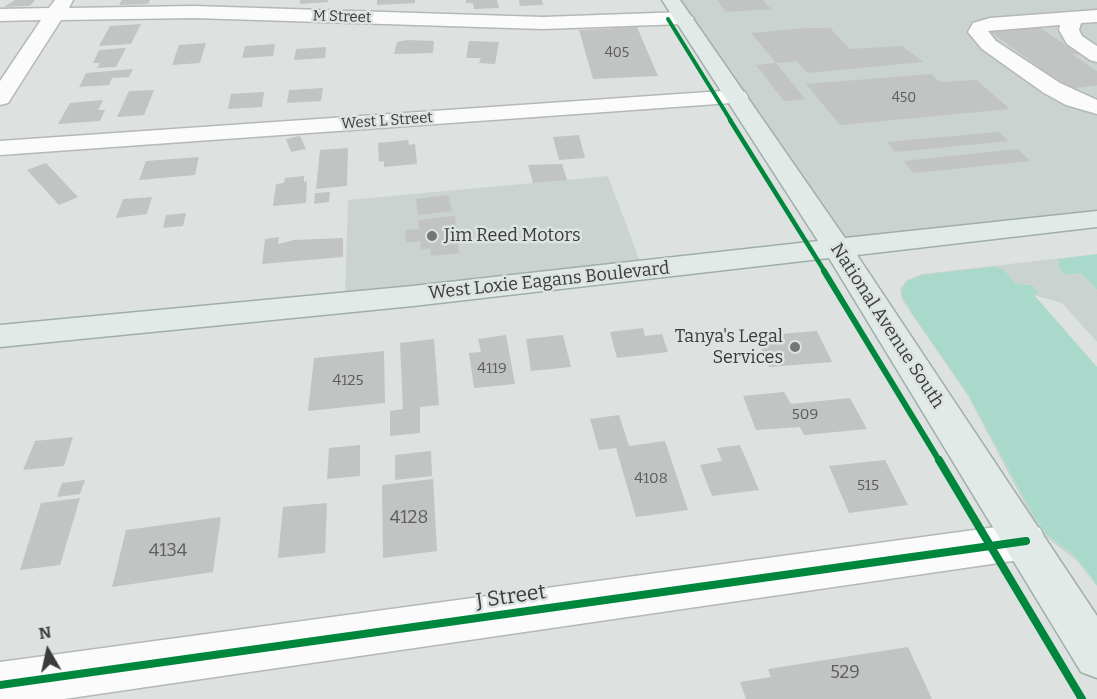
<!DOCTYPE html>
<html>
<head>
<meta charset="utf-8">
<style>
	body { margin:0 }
	#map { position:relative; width:1097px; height:699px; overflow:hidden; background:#dde2e0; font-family:Bitter,serif }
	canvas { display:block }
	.north { position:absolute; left:18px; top:621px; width:60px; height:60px; -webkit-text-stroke:4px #dce3e0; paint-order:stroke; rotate:351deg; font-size:16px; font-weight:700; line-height:24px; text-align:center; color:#3a3c3b }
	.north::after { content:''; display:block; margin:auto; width:21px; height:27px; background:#3a3c3b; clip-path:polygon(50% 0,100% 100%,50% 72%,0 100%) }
</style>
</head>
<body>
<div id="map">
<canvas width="1097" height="699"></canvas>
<div class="north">N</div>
</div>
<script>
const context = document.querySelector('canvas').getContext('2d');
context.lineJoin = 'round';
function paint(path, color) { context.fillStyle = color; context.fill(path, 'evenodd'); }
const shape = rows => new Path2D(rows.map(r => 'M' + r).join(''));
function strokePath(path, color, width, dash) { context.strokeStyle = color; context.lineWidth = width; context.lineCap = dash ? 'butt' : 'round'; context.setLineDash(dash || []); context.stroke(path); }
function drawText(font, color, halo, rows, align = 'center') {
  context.font = font + ' Bitter,serif'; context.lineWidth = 5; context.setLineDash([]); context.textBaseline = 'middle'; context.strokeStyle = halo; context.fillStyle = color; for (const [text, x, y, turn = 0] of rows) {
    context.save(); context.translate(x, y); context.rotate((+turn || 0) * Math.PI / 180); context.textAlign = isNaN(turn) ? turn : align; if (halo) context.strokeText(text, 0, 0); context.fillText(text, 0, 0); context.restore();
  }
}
const built = shape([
	[671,0,1097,0,1097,219,837,249],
	[608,176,641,264,345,295,348,200],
	[1097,254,1059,259,1081,273,1097,290,1097,342,1062,303,1034,295,1032,285,1016,284,1004,270,906,304,969,396,1033,515,1046,534,1075,556,1097,589,1077,561,1046,537,1031,516,968,396,902,300,900,288,907,280,922,274]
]);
const green = shape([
	[1097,254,1097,290,1081,273,1064,275,1059,267,1059,259],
	[994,267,1004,270,1016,284,1032,285,1038,293,1034,295,1097,367,1097,586,1075,556,1046,534,1033,515,969,396,911,312,901,293,906,282,922,275]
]);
const building = shape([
	[15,0,35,0,30,6,4,7],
	[122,0,150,0,148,4,119,5],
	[300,0,328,0,328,2,300,4],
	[377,0,415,0,415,3,377,5],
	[466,0,497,0,499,8,474,9,473,3,466,3],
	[519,0,542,0,543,5,520,6],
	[717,0,763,0,771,9,726,12],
	[141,24,131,44,99,46,110,26],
	[637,27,658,76,593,79,579,30],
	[1039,27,1079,54,1072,54,1097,71,1097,85,1069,89,991,32],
	[807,28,830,28,850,49,902,46,923,62,807,73,797,61,776,63,751,33],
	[407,40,434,41,433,53,394,54,397,42],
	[469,41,499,42,495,64,479,63,481,58,466,58],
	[206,43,200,63,172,65,179,45],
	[275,44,273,56,242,58,245,46],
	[326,47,325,58,294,60,296,49],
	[126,48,116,67,97,68,100,63,93,63,99,50],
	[776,63,805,99,784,101,756,65],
	[133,69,129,77,112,78,109,85,79,87,86,73],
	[931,74,940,82,976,80,1010,109,840,125,806,84],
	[323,88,321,101,287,103,289,90],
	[154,90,144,115,117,117,129,91],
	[264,92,262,107,228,109,231,94],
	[103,100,98,110,105,110,100,121,58,124,70,103],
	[998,132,1009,141,895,152,887,142],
	[579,135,585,158,559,160,553,137],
	[300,136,306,149,291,152,286,139],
	[408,140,409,145,415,144,417,164,384,167,384,161,379,162,378,143],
	[348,148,347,186,316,189,320,150],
	[1018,149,1030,161,914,173,903,161],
	[199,157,195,175,139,180,146,161],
	[46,163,78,197,59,205,27,170],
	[562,164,567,180,533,183,528,165],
	[304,176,304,182,307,181,306,203,273,206,276,184,284,183,285,178],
	[330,192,329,202,314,204,315,193],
	[448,195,452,211,418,215,416,199],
	[152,197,147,214,116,218,123,199],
	[186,213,183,226,163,228,166,215],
	[455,216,459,253,431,256,430,248,421,250,420,241,406,243,405,230,419,229,418,220],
	[279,237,278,244,294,240,343,238,343,257,262,264,265,239],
	[643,328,645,336,662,334,668,352,617,358,610,332],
	[817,331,832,362,769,367,756,336],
	[506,335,515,384,474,388,469,353,481,352,478,339],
	[563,335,571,367,531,371,526,339],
	[434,339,439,405,420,407,420,433,390,436,390,411,403,409,400,343],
	[384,351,385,403,308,411,314,358],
	[784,392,791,404,850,398,867,429,804,435,800,427,756,430,743,396],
	[619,415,629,446,665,441,688,510,636,517,616,448,599,450,590,419],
	[73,437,64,466,23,470,35,441],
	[360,445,360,476,327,479,329,448],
	[740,445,759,490,712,496,700,465,722,461,717,448],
	[431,451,432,476,395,480,395,455],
	[885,460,908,505,849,513,829,466],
	[433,479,437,551,383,558,382,485],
	[85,480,80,494,57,497,62,483],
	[80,498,60,565,20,570,41,503],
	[327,503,325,553,278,558,283,507],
	[221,517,213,572,112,587,126,530],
	[908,647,932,699,746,699,740,682,771,677,768,669]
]);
const minor = shape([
	[55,0,73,0,69,8,194,6,543,17,684,12,694,18,684,24,543,29,194,18,61,20,8,103,0,105,0,81,41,20,0,21,0,9,49,8,55,0],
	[1097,10,1097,22,1081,23,1079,30,1082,36,1097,46,1097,62,1090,60,1067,44,1059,30,1060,25,988,31,996,41,1060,83,1097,100,1097,114,1066,105,1044,93,982,49,968,32,973,23,990,18,1097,10],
	[737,90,745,92,748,97,745,102,0,155,0,141,737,90],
	[1026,523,1040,528,1046,541,1040,554,1026,559,64,699,0,699,0,662,1026,523]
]);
const major = shape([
	[662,0,680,0,845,238,1097,211,1097,227,857,255,1097,616,1097,678,1081,672,829,258,413,306,0,347,0,325,413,286,818,241,662,0]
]);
const cyclewayFar3 = shape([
	[668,19,731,121]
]);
const cyclewayFar2 = shape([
	[730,120,825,272]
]);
const cyclewayFar1 = shape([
	[824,271,940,462]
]);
const cycleway = shape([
	[939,460,1082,699],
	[0,685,1026,541]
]);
const markers = [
	[432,236,6,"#737675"],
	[795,347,6,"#737675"]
];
const farNumbernames = [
	["405",617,53],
	["450",904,98]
];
const farStreetnames = [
	["M Street",342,17,2],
	["West L Street",387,121,-4]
];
const numberNames = [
	["4119",492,369],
	["4125",348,381],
	["509",805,415],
	["4108",651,479],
	["515",868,486]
];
const poiNames = [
	["Jim Reed Motors",444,236],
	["Tanya's Legal",783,337,"right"],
	["Services",783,358,"right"]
];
const streetNames = [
	["West Loxie Eagans Boulevard",549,281,-6],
	["National Avenue South",887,326,57]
];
const nearNumbernames = [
	["4128",409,518],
	["4134",168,551],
	["529",845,673]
];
const nearStreetnames = [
	["J Street",511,597,-8]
];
paint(built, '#cad3d0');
paint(green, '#a9d9ca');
paint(building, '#c2c3c3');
strokePath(minor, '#b4b8b6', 3);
strokePath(major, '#9faea9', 3);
paint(minor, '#fafbfa');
paint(major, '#e1eae7');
strokePath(cyclewayFar3, '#00873e', 4);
strokePath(cyclewayFar2, '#00873e', 4.5);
strokePath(cyclewayFar1, '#00873e', 6);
strokePath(cycleway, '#00873e', 8);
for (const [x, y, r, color] of markers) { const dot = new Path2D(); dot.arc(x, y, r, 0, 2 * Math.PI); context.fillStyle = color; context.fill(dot); strokePath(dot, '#dce3e0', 2); }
drawText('14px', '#5c5e5d', null, farNumbernames);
drawText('15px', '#3a3c3b', '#dce3e0', farStreetnames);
drawText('15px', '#5c5e5d', null, numberNames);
drawText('18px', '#3a3c3b', '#dce3e0', poiNames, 'left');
drawText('18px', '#3a3c3b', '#dce3e0', streetNames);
drawText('18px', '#5c5e5d', null, nearNumbernames);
drawText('21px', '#3a3c3b', '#dce3e0', nearStreetnames);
</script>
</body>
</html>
